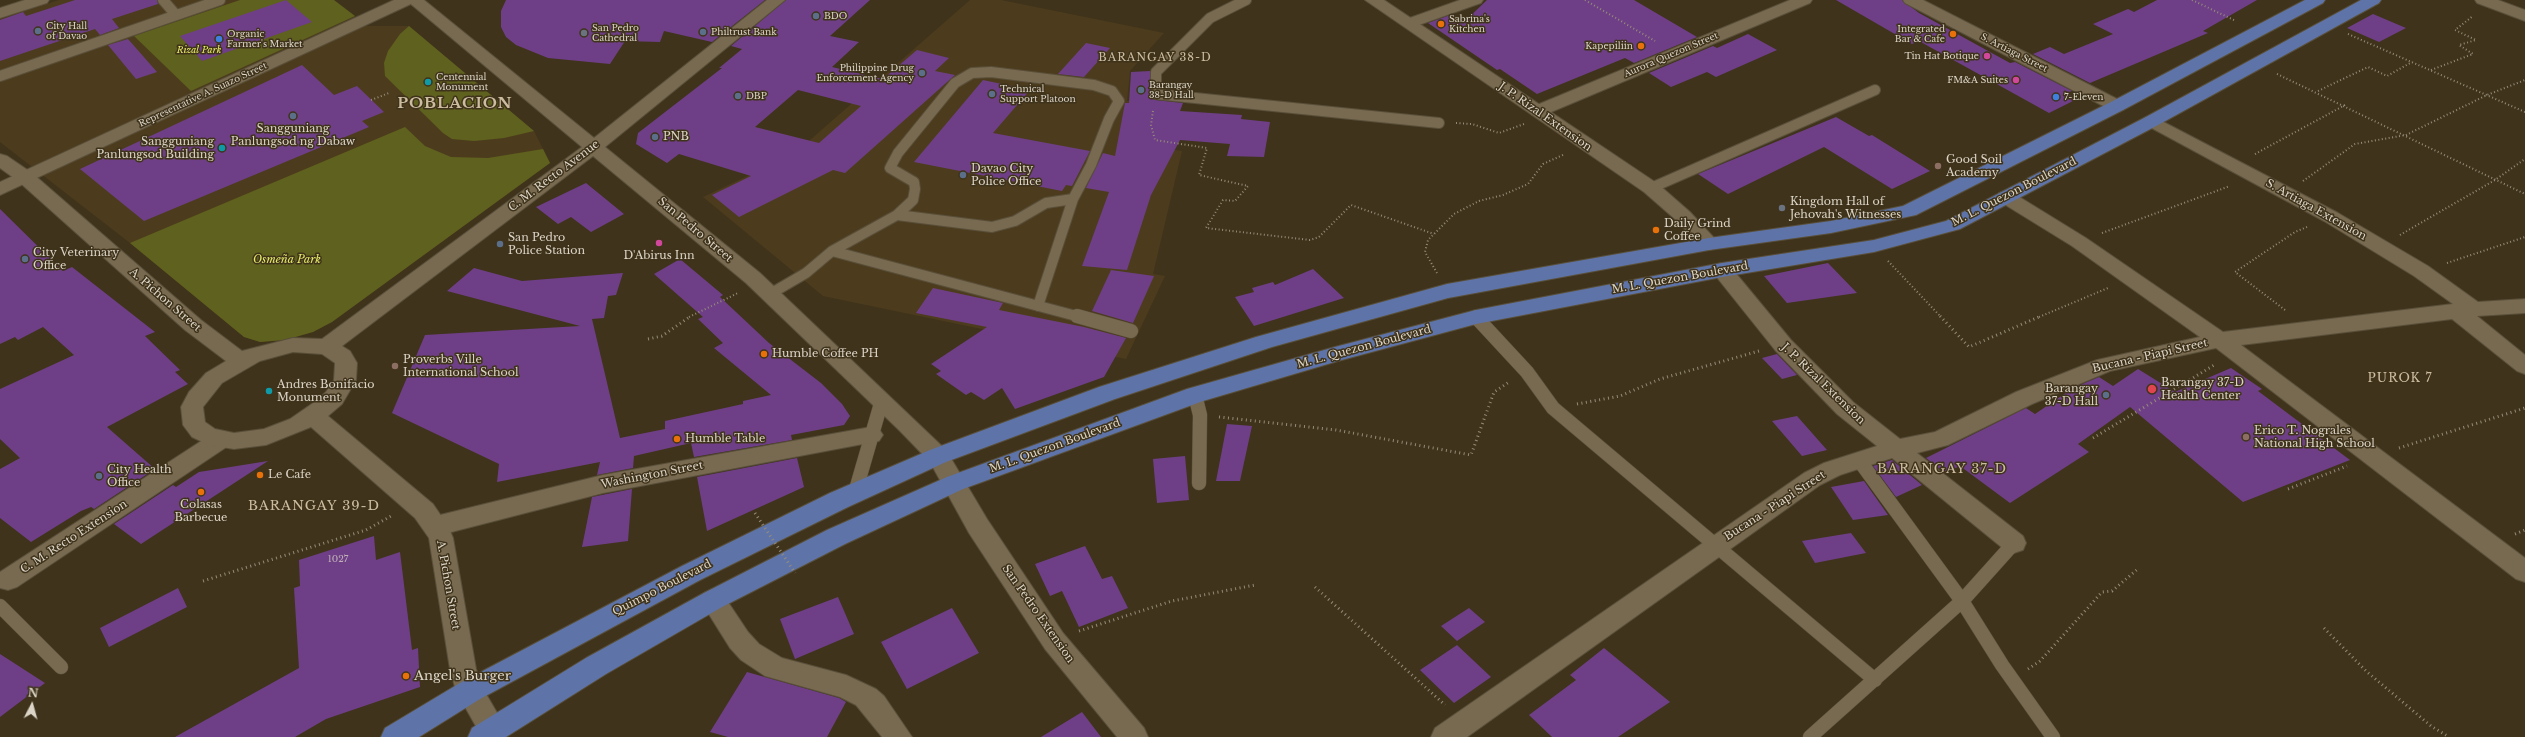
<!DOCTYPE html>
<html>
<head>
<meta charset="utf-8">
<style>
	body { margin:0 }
	#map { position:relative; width:2525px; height:737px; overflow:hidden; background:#3f331b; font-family:"Libre Baskerville",serif }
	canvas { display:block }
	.north { position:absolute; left:12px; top:685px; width:40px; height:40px; -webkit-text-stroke:3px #3f331b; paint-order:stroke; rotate:6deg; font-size:11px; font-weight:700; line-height:16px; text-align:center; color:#dcd5c7 }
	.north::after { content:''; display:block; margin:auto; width:14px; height:18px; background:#dcd5c7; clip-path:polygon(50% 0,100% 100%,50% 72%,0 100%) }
</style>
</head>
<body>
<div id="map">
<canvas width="2525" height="737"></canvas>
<div class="north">N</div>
</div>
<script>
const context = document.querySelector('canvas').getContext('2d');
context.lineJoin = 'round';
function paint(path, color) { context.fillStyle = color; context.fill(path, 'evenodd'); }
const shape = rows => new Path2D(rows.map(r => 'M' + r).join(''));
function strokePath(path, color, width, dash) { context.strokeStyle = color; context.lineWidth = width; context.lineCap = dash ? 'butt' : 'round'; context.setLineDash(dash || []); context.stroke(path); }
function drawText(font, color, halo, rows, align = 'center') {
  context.font = font + ' "Libre Baskerville",serif'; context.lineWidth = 3; context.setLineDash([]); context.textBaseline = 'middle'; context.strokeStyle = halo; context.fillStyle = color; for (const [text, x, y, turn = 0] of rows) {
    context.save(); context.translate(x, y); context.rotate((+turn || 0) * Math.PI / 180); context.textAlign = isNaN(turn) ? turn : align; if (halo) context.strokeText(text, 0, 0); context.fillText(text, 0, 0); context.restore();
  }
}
const built = shape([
	[59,0,334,0,367,26,409,26,534,131,550,163,332,322,313,332,285,340,260,342,244,337,130,243,0,142,0,19],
	[970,0,1001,0,1164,33,1130,71,1127,101,1151,101,1150,146,1182,151,1153,274,1165,276,1126,359,823,296,703,197,794,154]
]);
const green = shape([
	[240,0,334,0,355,16,191,91,134,36],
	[409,26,534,131,504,138,474,141,452,139,443,133,385,76,384,63,388,51,400,34],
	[405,127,425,146,451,157,488,158,543,149,550,163,332,322,313,332,285,340,260,342,244,337,130,243]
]);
const building = shape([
	[75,0,157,0,158,4,112,19,119,28,100,35,95,29,0,61,0,20,23,12,26,16],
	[286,0,312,22,202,61,180,36],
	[506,0,765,0,712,42,664,31,660,42,625,41,610,64,548,58,516,45,506,37,501,27,501,11],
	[786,0,870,0,830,36,859,42,832,67,883,79,917,50,949,58,935,71,955,75,845,173,833,170,739,217,712,195,751,176,679,154,667,163,636,144,638,133,722,68,719,68,742,49,731,46],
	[798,90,861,106,819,143,755,127],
	[1487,0,1634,0,1697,37,1634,63,1625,58,1537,94,1500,69,1497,70,1428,23,1453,14,1464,22],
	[1836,0,1902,0,1919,13,2010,63,2015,62,2072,91,2066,93,2077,99,2049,113,1919,41,1912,44],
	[2157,0,2257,0,2203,31,2208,33,2090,83,2033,54,2050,47,2064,54,2113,34,2093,24,2128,9,2134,12],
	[2373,14,2406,28,2379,42,2347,28],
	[1748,34,1777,50,1716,77,1707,72,1671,87,1649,73,1713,46,1717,48],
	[128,39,157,72,136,79,108,45],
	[1086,43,1110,48,1084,77,1058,74],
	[302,65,334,95,357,86,384,112,362,121,369,127,144,221,80,169],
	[1150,71,1151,98,1155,100,1183,103,1180,111,1242,115,1241,119,1270,122,1264,157,1227,156,1230,144,1180,140,1151,195,1127,270,1082,266,1109,192,1086,188,1103,153,1115,156,1125,103,1129,103,1131,72],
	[983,80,1030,90,993,133,1090,151,1072,186,1066,185,1062,191,914,162],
	[1836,117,1869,136,1872,135,1930,171,1892,189,1824,147,1728,194,1698,174],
	[586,183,624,214,591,232,571,217,558,224,536,207],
	[0,209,63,271,72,267,155,332,145,336,180,370,175,372,188,384,107,427,155,469,94,509,91,507,81,511,31,542,0,518,0,469,20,458,0,439,0,389,74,355,43,327,18,340,15,337,0,344],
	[680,259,723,295,720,297,769,343,821,383,842,404,850,416,844,425,791,435,792,440,694,457,691,443,634,456,633,468,597,475,600,462,497,482,499,464,392,413,425,335,580,326,447,291,474,268,522,281,623,273,616,295,608,296,604,318,592,319,620,438,665,429,665,421,743,404,743,401,771,395,714,348,723,343,698,319,703,317,654,274],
	[1828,263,1857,293,1787,303,1764,276],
	[1313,269,1344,298,1254,326,1235,297,1254,292,1252,288,1273,282,1275,285],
	[1111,270,1154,276,1133,323,1092,311],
	[933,288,1003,303,999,310,1084,327,1126,338,1104,377,1015,409,1002,388,984,400,971,392,966,395,936,374,941,371,931,364,987,327,916,313],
	[1777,354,1797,375,1782,379,1762,358],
	[2231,368,2262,389,2258,391,2350,460,2243,502,2130,407,2078,444,2089,452,2010,503,1960,466,1945,473,1926,458,2026,408,2035,414,2073,388,2099,377,2113,386,2138,369,2175,392],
	[1797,416,1827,450,1802,456,1772,421],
	[1227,424,1252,426,1240,481,1216,481],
	[1185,456,1189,500,1157,503,1153,459],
	[797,458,804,487,707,531,697,477],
	[1892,460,1922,485,1896,497,1873,466],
	[268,461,141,544,114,524,173,485,176,487,199,472],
	[1864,481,1881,505,1888,515,1853,520,1831,487],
	[632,489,628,541,582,547,592,497],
	[1851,533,1866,553,1815,563,1802,541],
	[374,536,376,560,400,552,412,650,418,648,420,687,326,719,295,737,175,737,299,668,294,588,300,586,299,560],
	[1085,546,1102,579,1112,576,1128,608,1079,627,1062,591,1050,596,1035,564],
	[178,588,187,607,109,647,100,628],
	[838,597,854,634,795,659,780,619],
	[952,608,979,653,907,689,881,642],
	[1469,608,1485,622,1457,641,1441,626],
	[1457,645,1491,677,1454,703,1420,670],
	[1604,648,1670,702,1618,737,1552,737,1529,715,1576,680,1570,675],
	[0,654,45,683,0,717],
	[747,672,839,698,846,702,827,737,728,737,710,732],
	[1082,712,1101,737,1041,737]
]);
const pathFar1 = shape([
	[1585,0,1655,41],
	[2192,0,2236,21],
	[2348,34,2525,112],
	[2431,70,2473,54,2459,45,2476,40,2455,30,2473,16],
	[2277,74,2525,194],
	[2318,91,2368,67,2387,76,2412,62],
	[371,100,389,93],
	[1153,111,1151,125,1155,140,1207,148,1199,175,1248,186,1235,201,1223,200,1206,228,1310,240,1319,237,1351,205,1434,234],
	[1456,123,1472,124,1499,133,1524,124],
	[2255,154,2345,105],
	[2303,181,2355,144,2406,135,2487,95,2525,80],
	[2102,233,2230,186],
	[2400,235,2495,180,2525,159],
	[1888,261,1941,317],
	[2447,263,2525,237],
	[1437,273,1425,252,1428,240,1454,214,1479,201,1503,195,1528,184,1543,164,1565,154],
	[2285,310,2235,272,2295,232,2307,227],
	[689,317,738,293],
	[2039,317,2108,288]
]);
const path = shape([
	[1940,316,1969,347,2041,316],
	[648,339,662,336,691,316],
	[1577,404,1620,396,1660,379,1759,351],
	[1219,417,1336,430,1471,455,1494,392,1509,382],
	[2093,438,2216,364],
	[2399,448,2525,408],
	[2288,489,2347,466],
	[2515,534,2525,530],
	[203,581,366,530,393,515],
	[1315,587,1445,705],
	[2324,628,2366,671,2431,726,2449,737],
	[1079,631,1172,601,1255,585],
	[2028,669,2040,661,2102,592,2112,591,2139,568]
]);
const laneFar1 = shape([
	[163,0,176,15],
	[1246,0,1210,18,1156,72,1156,94,1439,123],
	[991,72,1094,85,1112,91,1119,101,1109,119,1091,165,1073,199,1046,203,1015,221,992,227,897,215,913,200,915,189,914,182,890,168,898,153,955,83,972,73,991,72],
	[0,76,220,0],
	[1651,188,1875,90],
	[832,251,1080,317],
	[770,294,806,273,832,251,897,215],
	[1038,306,1073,199]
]);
const lane = shape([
	[1077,316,1131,331],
	[1476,317,1527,372,1553,408,1875,680],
	[1195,395,1200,415,1199,483],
	[1859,460,1962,601,2002,665,2053,737],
	[855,493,882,400],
	[0,606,61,667],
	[1810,737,1962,601,2014,543]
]);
const street = shape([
	[25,0,49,0,47,3,0,18,0,8,25,0],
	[394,0,415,0,413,3,0,195,0,182,394,0],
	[1460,0,1483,0,1481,3,1416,26,1410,28,1402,23,1404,20,1460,0],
	[1790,0,1812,0,1810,3,1544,115,1538,116,1532,115,1529,111,1532,107,1790,0],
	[1903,0,1923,0,2123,102,2126,106,2123,110,2111,110,1905,3,1903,0],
	[2475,0,2498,0,2525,10,2525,21,2477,3,2475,0],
	[2152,116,2338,213,2428,266,2478,302,2525,299,2525,313,2477,316,2525,355,2525,374,2517,371,2452,319,2241,345,2525,558,2525,582,2516,579,2216,348,2110,371,2032,404,1948,445,1917,453,2023,536,2026,543,2023,550,2014,553,2005,550,1892,458,1840,475,1820,485,1467,737,1431,737,1435,728,1804,473,1824,463,1877,446,1837,414,1775,350,1715,275,1712,270,1715,265,1722,263,1729,265,1791,340,1853,402,1900,439,1935,432,2016,392,2097,360,2200,337,2072,246,1999,201,1996,197,1999,193,2006,191,2013,193,2086,238,2223,332,2453,304,2414,276,2324,221,2146,125,2143,121,2146,117,2152,116],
	[871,427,879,429,883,435,879,441,603,493,436,536,427,533,424,526,427,519,436,516,603,475,871,427],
	[220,432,228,434,232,440,228,446,17,587,8,590,0,588,0,572,212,434,220,432],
	[713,589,722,593,748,632,759,644,782,658,846,675,876,689,884,696,912,737,882,737,856,705,840,697,765,676,741,660,730,648,700,600,704,593,713,589]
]);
const secondary = shape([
	[406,0,424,0,594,138,767,0,785,0,605,147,760,273,946,450,987,519,1063,633,1144,728,1148,737,1117,737,1045,649,969,533,930,462,899,430,746,283,593,156,342,346,350,351,357,363,356,380,342,404,328,416,433,504,448,526,453,538,476,669,482,687,507,730,504,737,482,737,456,691,450,669,429,538,415,518,311,427,266,445,234,449,209,445,192,437,183,425,181,407,189,392,206,373,226,361,185,330,18,181,0,168,0,154,7,156,32,173,201,320,242,351,293,338,322,339,582,147,406,0],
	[293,352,322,354,335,363,334,380,326,392,316,401,290,419,264,429,234,433,215,429,205,422,203,407,222,383,260,361,293,352],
	[1365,0,1384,0,1658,184,1690,212,1716,240,1719,244,1716,248,1709,250,1702,248,1676,220,1644,192,1365,0]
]);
const primary = shape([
	[2305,0,2325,0,2323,3,2123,110,1916,215,1831,233,1709,250,1448,298,1272,347,1115,399,946,462,848,507,700,580,480,699,419,737,381,737,385,728,460,683,682,566,830,493,930,450,1099,387,1256,337,1447,284,1709,238,1831,221,1903,206,2111,102,2305,0],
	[2361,0,2381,0,2379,3,2158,125,1960,229,1874,252,1722,277,1476,324,1338,361,1203,401,963,489,845,544,722,607,606,674,506,737,468,737,472,728,586,658,704,593,827,530,947,477,1187,389,1335,347,1476,310,1722,263,1874,240,1946,221,2146,117,2361,0]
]);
const pathBridge = shape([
	[755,513,795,573]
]);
const markers = [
	[816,16,4,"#5c6f8a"],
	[1441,24,4,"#e8710a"],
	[38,31,4,"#5c6f8a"],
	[703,32,4,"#5c6f8a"],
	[584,33,4,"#6b7280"],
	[1953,34,4,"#e8710a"],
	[219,39,4,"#3f7fe0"],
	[1641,46,4,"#e8710a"],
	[1987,56,4,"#d1479c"],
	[922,73,4,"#5c6f8a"],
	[2016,80,4,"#d1479c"],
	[428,82,4,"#0f9aa8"],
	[1141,90,4,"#5c6f8a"],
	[992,94,4,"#5c6f8a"],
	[738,96,4,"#5c6f8a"],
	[2056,97,4,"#3f7fe0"],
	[293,116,4,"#5c6f8a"],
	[655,137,4,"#5c6f8a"],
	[222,148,4,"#0f9aa8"],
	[1938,166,4,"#8d6e63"],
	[963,175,4,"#5c6f8a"],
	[1782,208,4,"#6b7280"],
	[1656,230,4,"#e8710a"],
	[659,243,4,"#d1479c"],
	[500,244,4,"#5c6f8a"],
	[25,259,4,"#5c6f8a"],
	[764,354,4,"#e8710a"],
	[395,366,4,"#8d6e63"],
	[2152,389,5,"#e0444e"],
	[269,391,4,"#0f9aa8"],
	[2106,395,4,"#5c6f8a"],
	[2246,437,4,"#8d6e63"],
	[677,439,4,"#e8710a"],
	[260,475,4,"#e8710a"],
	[99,476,4,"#5c6f8a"],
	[201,492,4,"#e8710a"],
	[406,676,4,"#e8710a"]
];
const farPoinames = [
	["BDO",824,16],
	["Sabrina's",1449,19],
	["Kitchen",1449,29],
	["City Hall",46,26],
	["of Davao",46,36],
	["San Pedro",592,28],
	["Cathedral",592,38],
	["Integrated",1945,29,"right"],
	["Bar & Cafe",1945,39,"right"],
	["Philtrust Bank",711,32],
	["Organic",227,34],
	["Farmer's Market",227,44],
	["Kapepiliin",1633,46,"right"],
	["Tin Hat Botique",1979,56,"right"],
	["Philippine Drug",914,68,"right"],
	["Enforcement Agency",914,78,"right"],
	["Centennial",436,77],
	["Monument",436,87],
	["FM&A Suites",2008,80,"right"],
	["Barangay",1149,85],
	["38-D Hall",1149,95],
	["Technical",1000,89],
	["Support Platoon",1000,99],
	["DBP",746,96],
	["7-Eleven",2064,97]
];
const farParknames = [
	["Rizal Park",199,50]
];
const farStreetnames = [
	["S. Artiaga Street",2014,53,27],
	["Aurora Quezon Street",1671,55,-23],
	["Representative A. Suazo Street",203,95,-25]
];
const numberNames = [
	["1027",338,559]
];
const farQuarternames = [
	["BARANGAY 38-D",1155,58]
];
const streetNames = [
	["J. P. Rizal Extension",1545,117,35],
	["C. M. Recto Avenue",554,176,-37],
	["M. L. Quezon Boulevard",2014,192,-27],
	["S. Artiaga Extension",2316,210,29],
	["San Pedro Street",695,230,40],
	["M. L. Quezon Boulevard",1680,278,-10],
	["A. Pichon Street",165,300,41],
	["M. L. Quezon Boulevard",1364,347,-15],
	["Bucana - Piapi Street",2150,356,-13],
	["J. P. Rizal Extension",1823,384,44],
	["M. L. Quezon Boulevard",1055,446,-20],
	["Washington Street",652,475,-11],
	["Bucana - Piapi Street",1775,506,-33],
	["C. M. Recto Extension",74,537,-33],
	["A. Pichon Street",448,585,80],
	["Quimpo Boulevard",662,588,-27],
	["San Pedro Extension",1038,614,55]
];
const poiNames = [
	["Sangguniang",293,129,"center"],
	["Panlungsod ng Dabaw",293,142,"center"],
	["PNB",663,137],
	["Sangguniang",214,142,"right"],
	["Panlungsod Building",214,155,"right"],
	["Good Soil",1946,160],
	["Academy",1946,173],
	["Davao City",971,169],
	["Police Office",971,182],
	["Kingdom Hall of",1790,202],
	["Jehovah's Witnesses",1790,215],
	["Daily Grind",1664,224],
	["Coffee",1664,237],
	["San Pedro",508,238],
	["Police Station",508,251],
	["City Veterinary",33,253],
	["Office",33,266],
	["D'Abirus Inn",659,256,"center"],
	["Humble Coffee PH",772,354],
	["Proverbs Ville",403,360],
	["International School",403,373],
	["Barangay 37-D",2161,383],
	["Health Center",2161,396],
	["Andres Bonifacio",277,385],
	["Monument",277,398],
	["Barangay",2098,389,"right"],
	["37-D Hall",2098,402,"right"],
	["Erico T. Nograles",2254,431],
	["National High School",2254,444],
	["Humble Table",685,439],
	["City Health",107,470],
	["Office",107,483],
	["Le Cafe",268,475],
	["Colasas",201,505,"center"],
	["Barbecue",201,518,"center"]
];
const parkNames = [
	["Osmeña Park",287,260]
];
const neighbourhoodNames = [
	["PUROK 7",2400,379]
];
const quarterNames = [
	["BARANGAY 37-D",1942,469],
	["BARANGAY 39-D",314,506]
];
const nearPoinames = [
	["Angel's Burger",414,676]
];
const districtNames = [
	["POBLACION",455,104]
];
paint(built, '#4c3c1d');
paint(green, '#5f611e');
paint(building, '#6e3f86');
strokePath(laneFar1, '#594f3a', 12);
strokePath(lane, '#594f3a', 15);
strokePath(street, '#594f3a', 2);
strokePath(secondary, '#594f3a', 2);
strokePath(primary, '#594f3a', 2);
strokePath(pathFar1, '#958c79', 2, [1, 2.5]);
strokePath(path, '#958c79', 3, [1, 3.5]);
strokePath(laneFar1, '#786a50', 10);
strokePath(lane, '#786a50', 14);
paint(street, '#786a50');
paint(secondary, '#786a50');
paint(primary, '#5e74a9');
strokePath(pathBridge, '#958c79', 3, [1, 3.5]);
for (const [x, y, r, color] of markers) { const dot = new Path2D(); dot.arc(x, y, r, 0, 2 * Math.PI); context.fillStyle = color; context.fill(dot); strokePath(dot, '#3f331b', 1.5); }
drawText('9px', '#dcd5c7', '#3f331b', farPoinames, 'left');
drawText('italic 9px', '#e7eb6a', '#3f331b', farParknames);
drawText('9px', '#dcd5c7', '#3f331b', farStreetnames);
drawText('9px', '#c0b0b7', null, numberNames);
context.letterSpacing = '1px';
drawText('11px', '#ccbda1', '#3f331b', farQuarternames);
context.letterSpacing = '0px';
drawText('11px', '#dcd5c7', '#3f331b', streetNames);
drawText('11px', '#dcd5c7', '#3f331b', poiNames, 'left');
drawText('italic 11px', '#e7eb6a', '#3f331b', parkNames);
context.letterSpacing = '1px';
drawText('12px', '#ccbda1', '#3f331b', neighbourhoodNames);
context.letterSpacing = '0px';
context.letterSpacing = '1px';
drawText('13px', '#ccbda1', '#3f331b', quarterNames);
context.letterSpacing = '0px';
drawText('13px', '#dcd5c7', '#3f331b', nearPoinames, 'left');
context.letterSpacing = '1px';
drawText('bold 15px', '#ccbda1', '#3f331b', districtNames);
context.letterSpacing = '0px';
</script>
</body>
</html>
